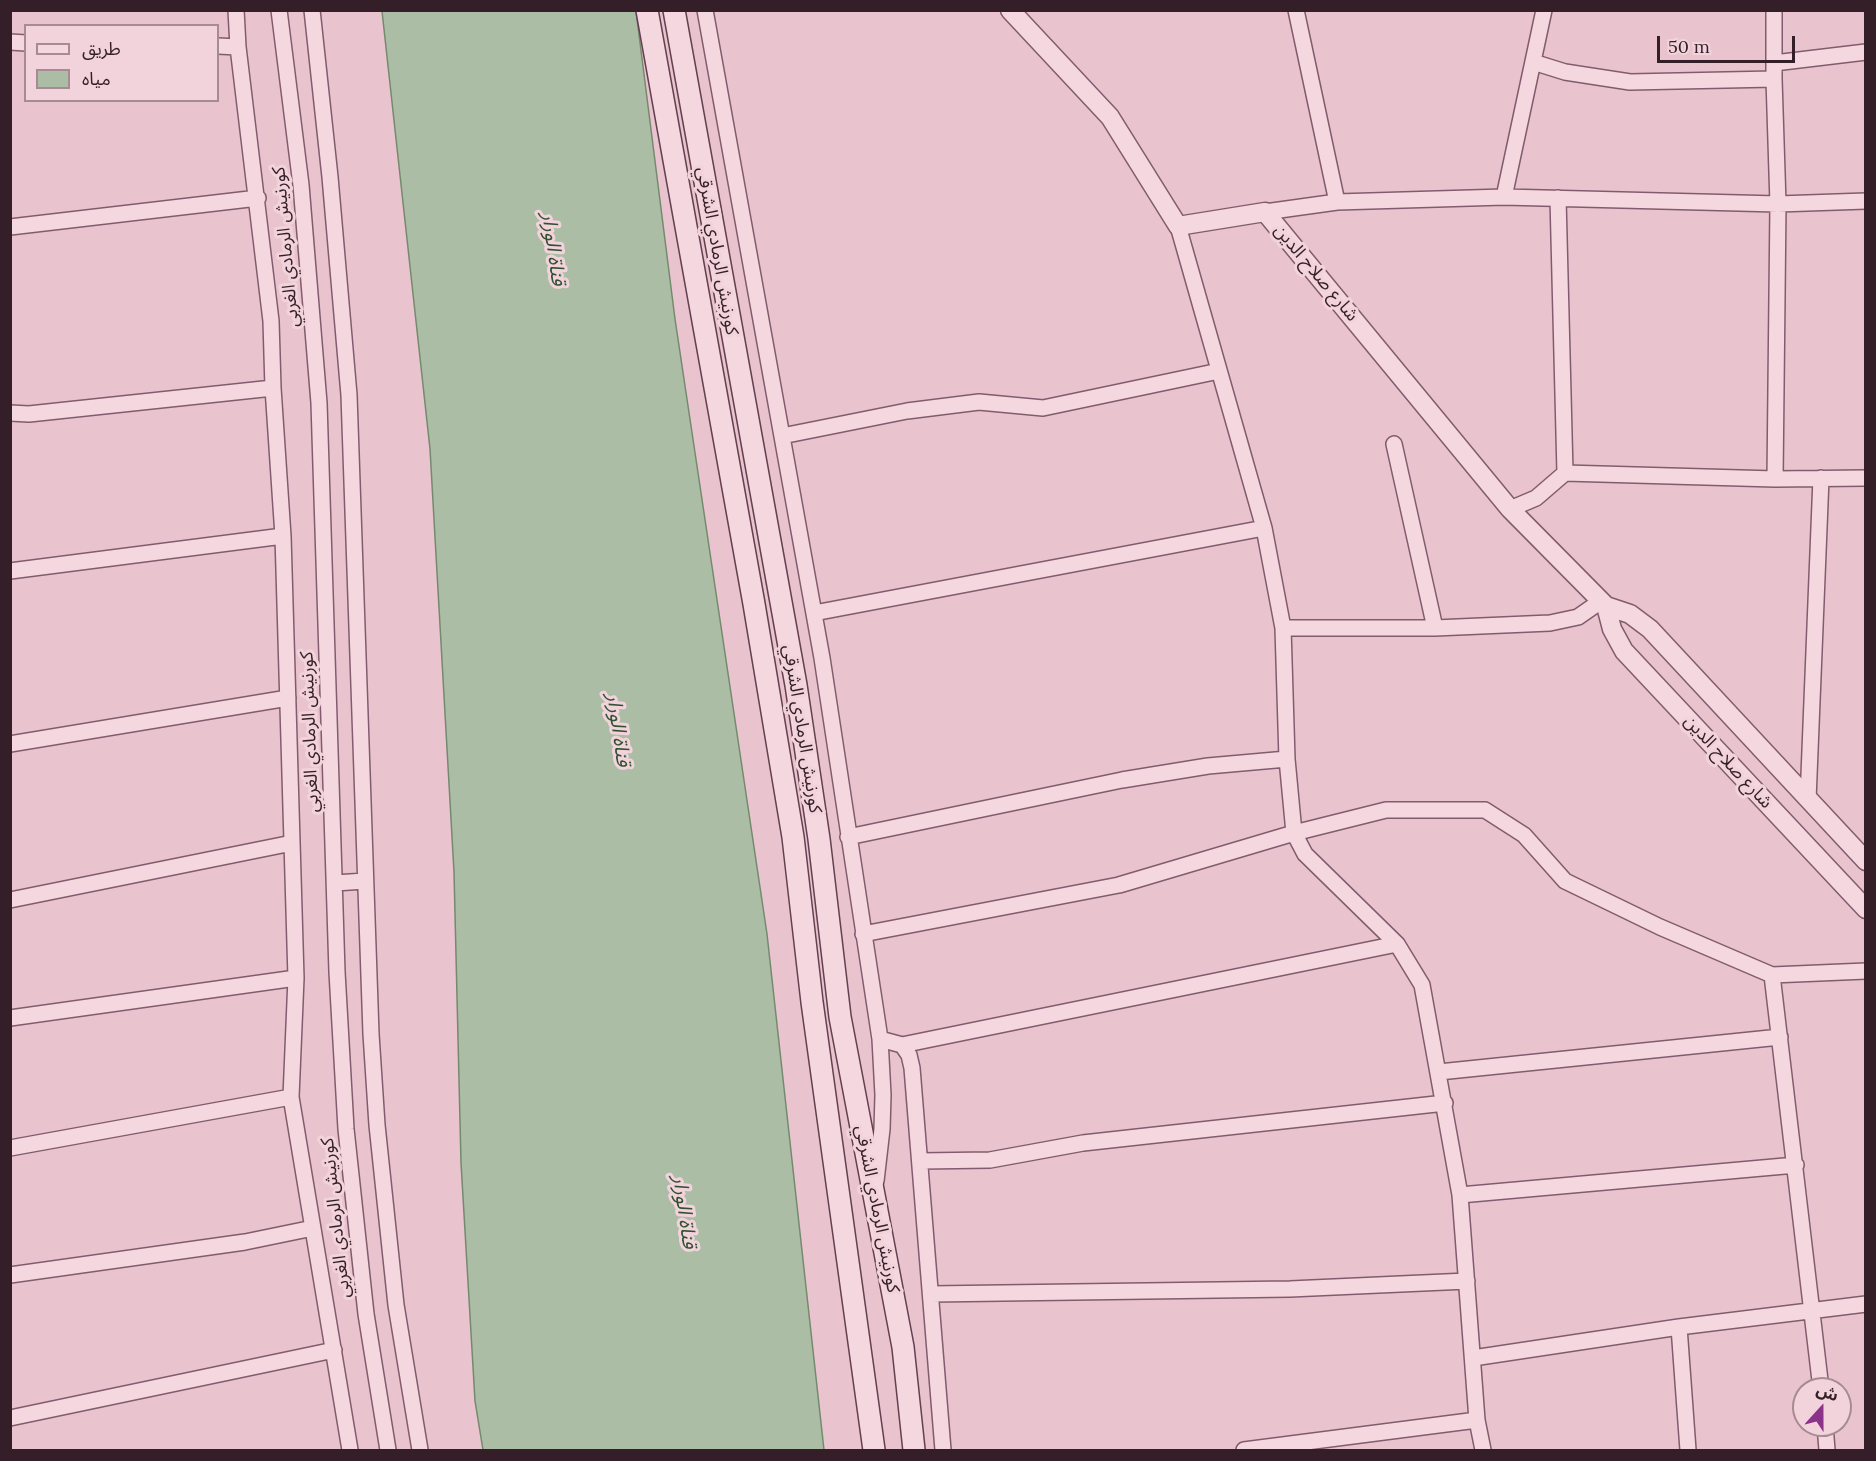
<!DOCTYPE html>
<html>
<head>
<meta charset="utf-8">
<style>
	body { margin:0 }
	#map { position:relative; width:1876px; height:1461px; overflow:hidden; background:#e9c4cf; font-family:Lora,"Noto Sans Arabic",serif }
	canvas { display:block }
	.frame { position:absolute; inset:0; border:12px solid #341f29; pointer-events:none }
	.legend { position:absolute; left:24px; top:24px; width:195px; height:78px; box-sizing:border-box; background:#f2d3db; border:2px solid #a68b94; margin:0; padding:8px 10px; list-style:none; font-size:18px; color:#341f29 }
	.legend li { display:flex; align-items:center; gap:12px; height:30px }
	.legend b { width:30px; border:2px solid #a68b94 }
	.north { position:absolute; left:1792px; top:1377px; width:60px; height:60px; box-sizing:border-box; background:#f2d3db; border:2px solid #a68b94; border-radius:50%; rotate:21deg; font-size:16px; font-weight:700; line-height:24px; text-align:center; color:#341f29 }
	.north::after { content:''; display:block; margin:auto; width:21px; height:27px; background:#8b328b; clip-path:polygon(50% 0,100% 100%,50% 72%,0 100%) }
	.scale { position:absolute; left:1657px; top:36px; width:138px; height:27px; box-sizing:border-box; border:3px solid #341f29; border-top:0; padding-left:8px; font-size:18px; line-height:21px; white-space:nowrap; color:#341f29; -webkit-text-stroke:4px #f2d3db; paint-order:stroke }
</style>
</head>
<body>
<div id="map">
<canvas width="1876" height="1461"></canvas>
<div class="frame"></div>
<ul class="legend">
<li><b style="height:8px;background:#f5d7df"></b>طريق</li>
<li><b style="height:16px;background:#acbda6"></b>مياه</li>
</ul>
<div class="north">ش</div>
<div class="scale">50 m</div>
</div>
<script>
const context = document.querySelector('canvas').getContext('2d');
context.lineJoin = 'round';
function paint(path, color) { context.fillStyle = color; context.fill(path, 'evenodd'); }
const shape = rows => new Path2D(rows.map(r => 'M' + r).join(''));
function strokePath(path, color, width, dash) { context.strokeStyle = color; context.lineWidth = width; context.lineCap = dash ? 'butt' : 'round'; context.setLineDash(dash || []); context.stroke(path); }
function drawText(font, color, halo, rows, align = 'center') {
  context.font = font + ' Lora,"Noto Sans Arabic",serif'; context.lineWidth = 6; context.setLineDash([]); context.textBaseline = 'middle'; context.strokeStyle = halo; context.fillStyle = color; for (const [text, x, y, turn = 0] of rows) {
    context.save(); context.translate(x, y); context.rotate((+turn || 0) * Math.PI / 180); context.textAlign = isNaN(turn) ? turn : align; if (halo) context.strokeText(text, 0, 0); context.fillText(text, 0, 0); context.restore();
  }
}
const water = shape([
	[382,11,636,11,675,319,767,934,824,1450,483,1450,475,1401,461,1163,454,872,430,449,382,11]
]);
const minor = shape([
	[236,10,238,47,271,321,273,388,283,536,296,978,291,1097,350,1450],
	[279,10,301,185,319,403,337,972,346,1129,366,1314,388,1450],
	[312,10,330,177,349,395,371,1034,377,1125,396,1305,420,1450],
	[705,10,822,658,880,1039,883,1095,882,1129,876,1181],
	[1296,10,1337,202],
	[1774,10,1774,79,1778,204,1775,479],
	[10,42,26,43],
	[218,46,238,47],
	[1533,62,1565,72,1630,82,1774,79],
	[1774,63,1866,52],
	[1504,197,1544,10],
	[1558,198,1565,473],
	[1265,212,1337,202,1504,197,1778,204,1866,201],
	[1178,226,1264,528,1283,628,1287,759,1294,833,1305,854,1397,944,1422,985,1460,1195,1477,1420,1483,1450],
	[10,227,258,198],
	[10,413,29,414,273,388],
	[782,436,907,411,979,402,1043,408,1219,371],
	[1394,444,1435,628],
	[1510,509,1536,498,1565,473,1775,479,1866,478],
	[10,571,283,536],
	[814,613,1264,528],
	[1283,628,1435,628,1550,623,1578,617,1601,601],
	[10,744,288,698],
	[1808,800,1821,478],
	[848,837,1122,780,1208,766,1287,759],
	[335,883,365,881],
	[10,900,292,843],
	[863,934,1119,885,1294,833,1386,810,1485,810,1524,835,1565,881,1660,927,1772,975,1866,971],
	[1772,975,1821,1389],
	[10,1018,296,978],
	[880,1039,902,1045,909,1055,912,1068,943,1450],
	[902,1045,1397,944],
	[1439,1072,1780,1037],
	[10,1148,291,1097],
	[921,1161,990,1160,1083,1143,1445,1103],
	[1460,1195,1796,1165],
	[10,1275,245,1242,313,1228],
	[931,1294,1290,1289,1467,1281],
	[1679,1327,1688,1450],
	[1473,1358,1679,1327,1866,1304],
	[10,1418,334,1350],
	[1825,1425,1827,1450],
	[1244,1450,1477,1420]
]);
const tertiary = shape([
	[1010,10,1110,117,1178,226,1265,212,1510,509,1606,606,1630,614,1650,629,1866,861],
	[1606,606,1612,629,1624,651,1866,909]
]);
const secondary = shape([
	[647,10,754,604,793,837,812,1002,874,1450],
	[674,10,796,685,819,839,840,1017,903,1347,914,1450]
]);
const streetNames = [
	["كورنيش الرمادي الغربي",286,247,-95],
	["كورنيش الرمادي الشرقي",717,251,80],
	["شارع صلاح الدين",1316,273,50],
	["كورنيش الرمادي الشرقي",802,729,81],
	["كورنيش الرمادي الغربي",310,732,-92],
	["شارع صلاح الدين",1728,762,47],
	["كورنيش الرمادي الشرقي",877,1209,79],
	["كورنيش الرمادي الغربي",336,1218,-96]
];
const waterNames = [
	["قناة الورار",553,249,82],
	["قناة الورار",618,730,82],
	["قناة الورار",684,1212,82]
];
paint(water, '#acbda6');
strokePath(water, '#748a6e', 1.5);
strokePath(minor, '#825c6e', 18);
strokePath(tertiary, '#825c6e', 21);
strokePath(secondary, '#644051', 24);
strokePath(minor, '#f5d7df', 15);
strokePath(tertiary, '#f5d7df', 18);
strokePath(secondary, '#f5d7df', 21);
drawText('18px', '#341f29', '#f2d3db', streetNames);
drawText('italic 20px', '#315230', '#f2d3db', waterNames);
</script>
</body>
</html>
